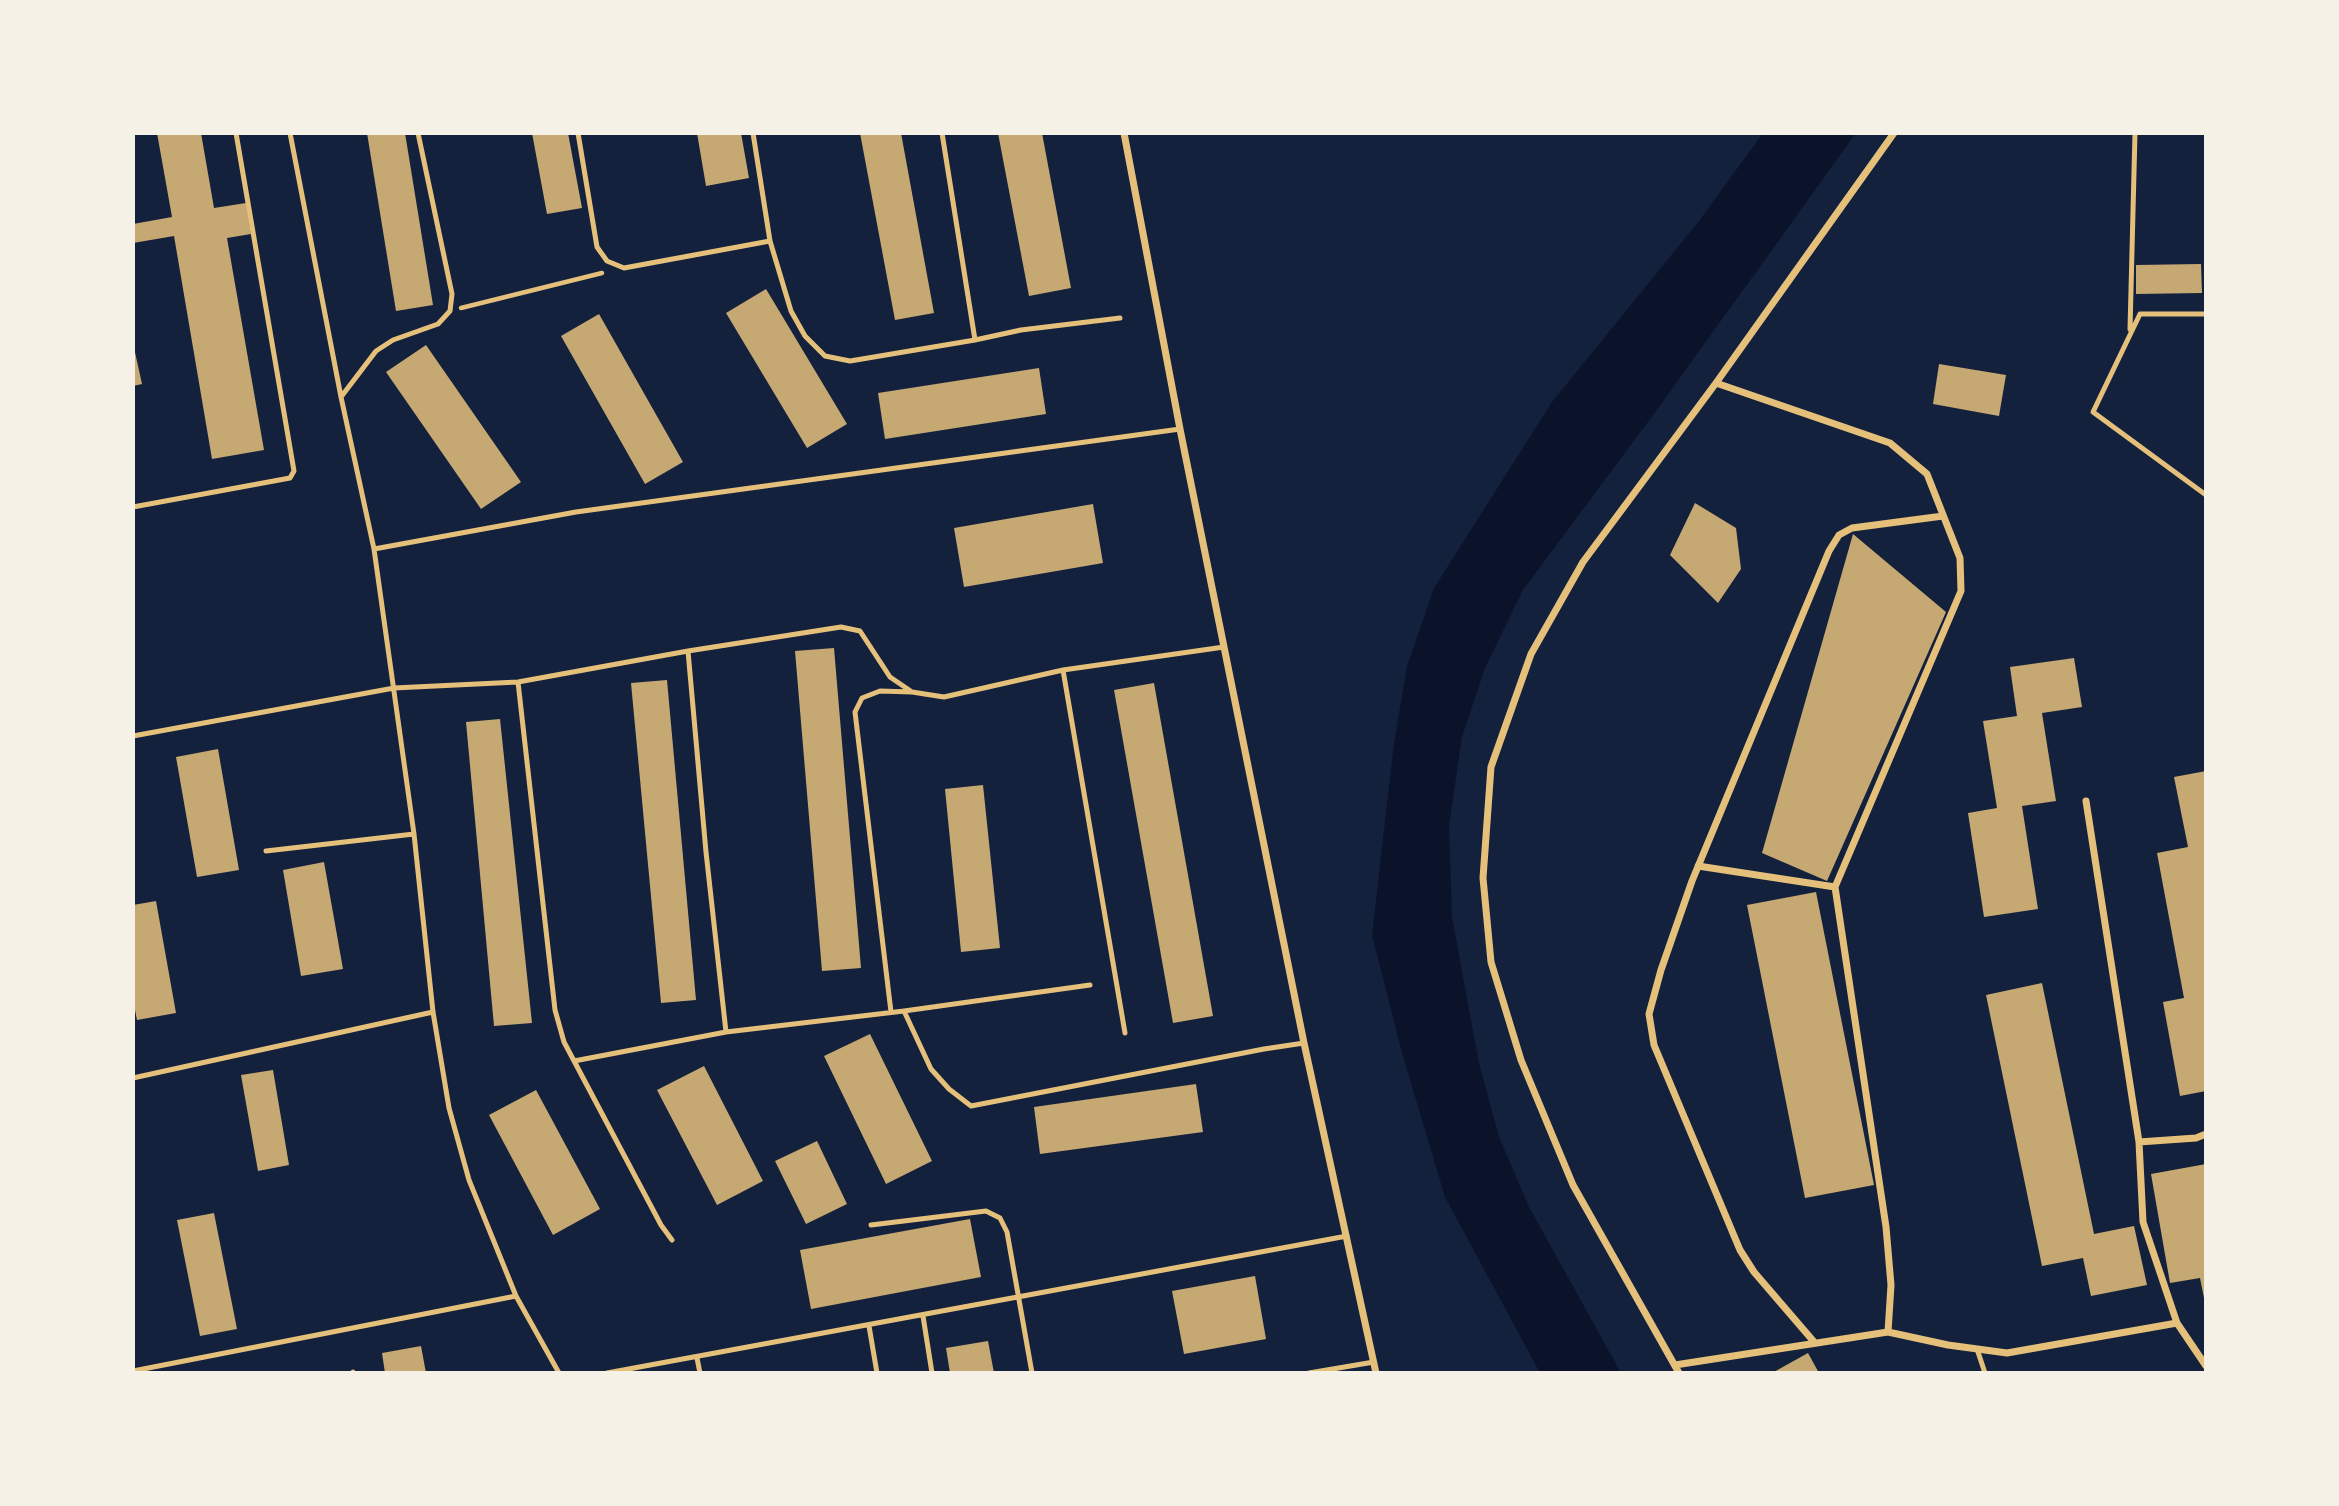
<!DOCTYPE html>
<html>
<head>
<meta charset="utf-8">
<style>
	body { margin:0 }
	#map { position:relative; width:2339px; height:1506px; overflow:hidden; background:#14213d; font-family:"DM Sans",sans-serif }
	canvas { display:block }
	.frame { position:absolute; inset:0; border:135px solid #f6f1e7; pointer-events:none }
</style>
</head>
<body>
<div id="map">
<canvas width="2339" height="1506"></canvas>
<div class="frame"></div>
</div>
<script>
const context = document.querySelector('canvas').getContext('2d');
context.lineJoin = 'round';
function paint(path, color) { context.fillStyle = color; context.fill(path, 'evenodd'); }
const shape = rows => new Path2D(rows.map(r => 'M' + r).join(''));
function strokePath(path, color, width, dash) { context.strokeStyle = color; context.lineWidth = width; context.lineCap = dash ? 'butt' : 'round'; context.setLineDash(dash || []); context.stroke(path); }
const water = shape([
	[1763,133,1856,133,1659,407,1523,590,1485,668,1462,737,1449,826,1452,917,1479,1063,1499,1137,1529,1207,1621,1373,1540,1373,1445,1197,1402,1053,1372,935,1394,743,1407,666,1434,588,1552,402,1699,221]
]);
const building = shape([
	[157,133,201,133,214,208,246,203,251,234,227,238,264,450,212,459,174,236,133,243,133,224,172,217],
	[367,133,405,133,433,305,396,311],
	[532,133,568,133,582,208,547,214],
	[697,133,741,133,749,178,706,186],
	[860,133,901,133,934,313,895,320],
	[998,133,1042,133,1071,288,1029,296],
	[2201,264,2202,293,2136,294,2136,265],
	[766,289,847,424,807,448,726,313],
	[599,314,683,462,645,484,561,336],
	[133,343,142,384,133,386],
	[426,345,521,482,481,509,386,372],
	[1939,364,2006,375,1999,416,1933,404],
	[1039,368,1046,414,885,439,878,393],
	[1695,503,1736,528,1741,569,1718,603,1670,555],
	[1093,504,1103,563,964,587,954,528],
	[1853,534,1946,612,1827,881,1762,853],
	[834,648,861,968,822,971,795,651],
	[2074,658,2082,707,2042,713,2056,801,2022,806,2038,909,1984,917,1968,813,1997,808,1983,721,2017,716,2010,667],
	[667,680,696,1000,661,1003,631,683],
	[1154,683,1213,1016,1173,1023,1114,690],
	[500,719,532,1023,494,1026,466,722],
	[218,749,239,870,197,877,176,757],
	[2206,771,2206,1091,2180,1096,2163,1002,2184,998,2157,853,2188,847,2174,777],
	[983,785,1000,948,961,952,945,789],
	[324,862,343,969,301,976,283,870],
	[1816,892,1874,1185,1805,1198,1747,905],
	[156,901,176,1013,137,1020,133,1000,133,905],
	[2042,983,2094,1234,2134,1226,2147,1285,2091,1296,2083,1258,2042,1266,1986,995],
	[870,1034,932,1161,886,1184,824,1056],
	[704,1066,763,1181,717,1205,657,1090],
	[273,1070,289,1165,258,1171,241,1075],
	[1196,1084,1203,1132,1040,1154,1034,1107],
	[536,1090,600,1209,553,1235,489,1115],
	[817,1141,847,1204,806,1224,775,1161],
	[2206,1164,2206,1303,2205,1303,2200,1278,2170,1283,2151,1174],
	[214,1213,237,1329,200,1336,177,1220],
	[970,1219,981,1277,811,1309,800,1250],
	[1255,1276,1266,1339,1184,1354,1172,1291],
	[988,1341,994,1373,950,1373,946,1348],
	[421,1346,426,1373,385,1373,382,1353],
	[1808,1353,1819,1373,1772,1373]
]);
const path = shape([
	[461,308,602,273]
]);
const service = shape([
	[290,133,341,397,374,549,414,834,433,1012,449,1108,469,1180,516,1296,559,1373],
	[578,133,597,247,607,261,624,268,770,241,753,133],
	[942,133,975,340,1021,330,1120,318],
	[770,241,791,311,805,336,825,356,850,361,975,340],
	[2206,314,2140,314,2093,412,2206,495],
	[2130,329,2135,133],
	[341,397,376,351,393,340,438,324,450,311,452,294,418,133],
	[133,507,290,478,294,471,236,133],
	[374,549,576,512,1180,429],
	[1063,670,1125,1033],
	[518,682,555,1010,564,1042,661,1225,672,1240],
	[133,736,394,688,518,682,688,651],
	[266,851,414,834],
	[904,1011,931,1069,949,1089,971,1106,1264,1049,1304,1043],
	[891,1012,855,712,862,698,880,691,912,692],
	[726,1032,706,852,688,651,841,627,860,631,890,677,912,692,944,697,1063,670,1224,647],
	[574,1061,726,1032,904,1011,1090,985],
	[133,1078,433,1012],
	[871,1225,986,1211,1000,1218,1007,1232,1032,1373],
	[923,1316,932,1373],
	[869,1326,877,1373],
	[1977,1349,1985,1373],
	[697,1358,700,1373],
	[133,1371,516,1296],
	[353,1372,353,1373],
	[607,1373,1347,1236],
	[1309,1373,1374,1362]
]);
const minor = shape([
	[1124,133,1180,429,1304,1043,1376,1373],
	[1698,866,1835,887],
	[2139,1142,2196,1138,2206,1134],
	[2177,1323,2206,1366],
	[1888,1332,1948,1345,2007,1353,2177,1323,2143,1222,2139,1142,2086,801],
	[1815,1343,1754,1272,1740,1250,1654,1045,1649,1014,1661,970,1692,881,1829,551,1839,535,1852,528,1943,516],
	[1675,1365,1888,1332,1891,1285,1886,1227,1835,887,1961,591,1960,558,1927,474,1890,443,1716,383],
	[1679,1373,1573,1185,1521,1060,1491,962,1483,878,1491,767,1531,654,1583,562,1716,383,1894,133]
]);
paint(water, '#0b132b');
paint(building, '#c6a872');
strokePath(path, '#e5c07b', 4.5);
strokePath(service, '#e5c07b', 5);
strokePath(minor, '#e5c07b', 7);
</script>
</body>
</html>
